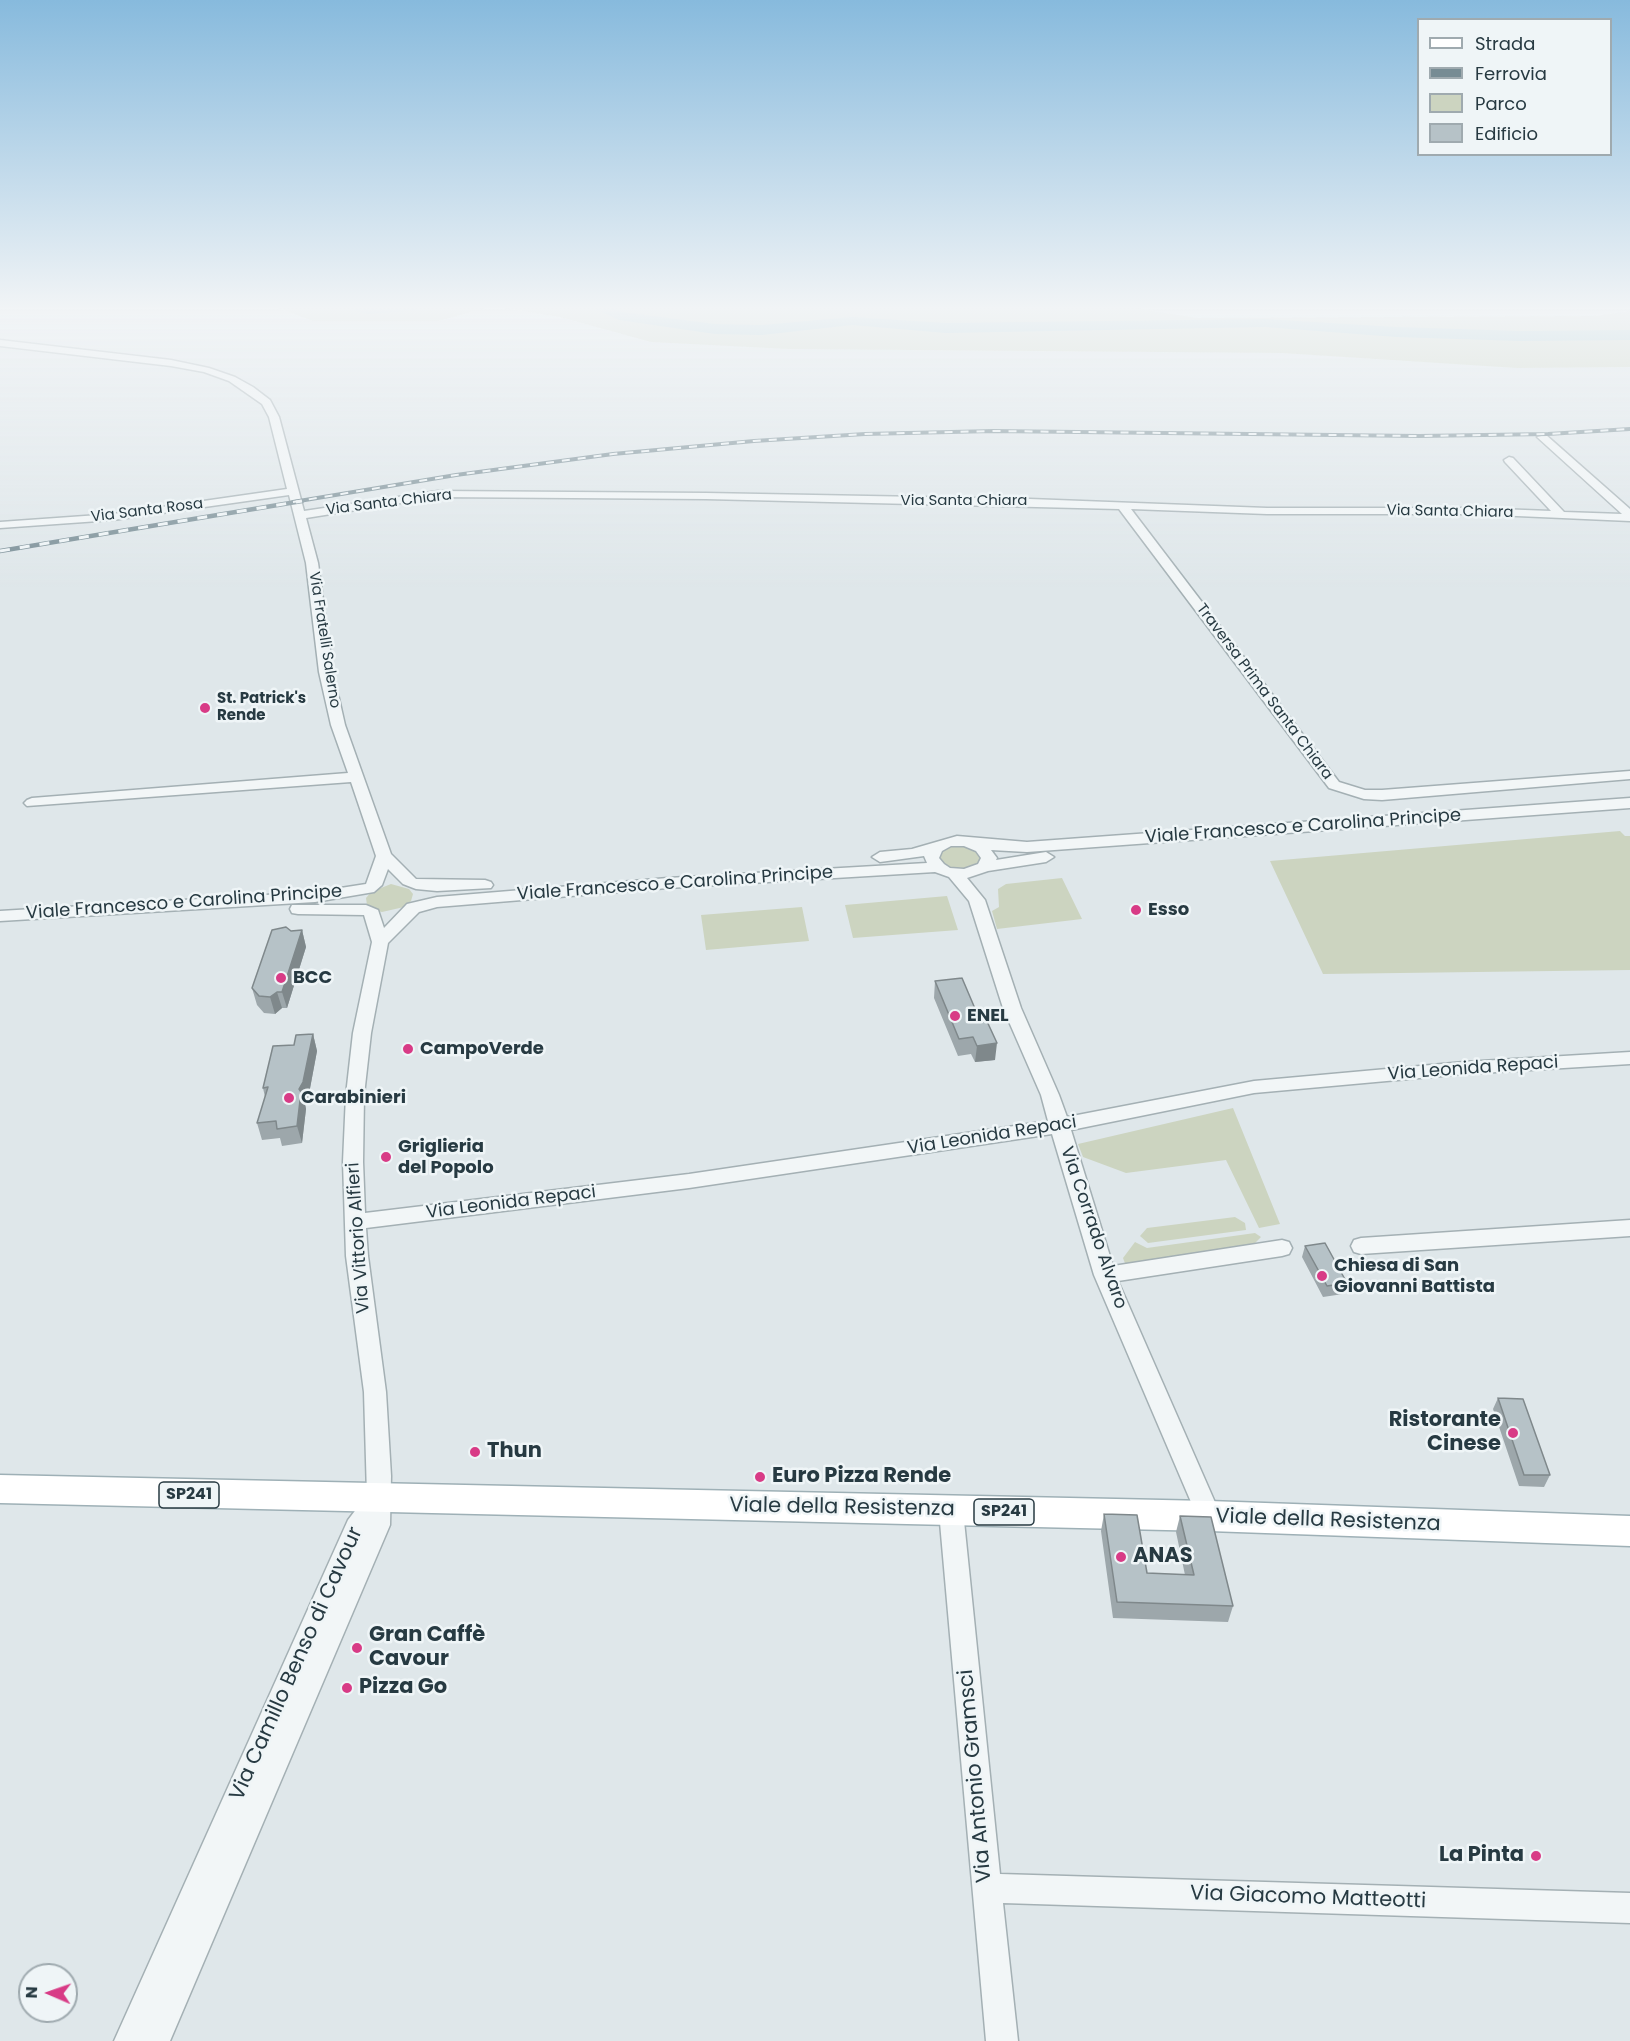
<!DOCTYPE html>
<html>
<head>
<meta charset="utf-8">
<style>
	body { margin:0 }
	#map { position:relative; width:1630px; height:2041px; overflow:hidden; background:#dfe7ea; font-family:Poppins,sans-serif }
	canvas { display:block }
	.legend { position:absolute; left:1417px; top:18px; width:195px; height:138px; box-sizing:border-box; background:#eff5f7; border:2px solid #9faaaf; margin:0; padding:8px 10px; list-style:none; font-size:18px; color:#273a42 }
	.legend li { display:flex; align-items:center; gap:12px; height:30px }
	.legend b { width:30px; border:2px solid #9faaaf }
	.north { position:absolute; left:18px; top:1963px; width:60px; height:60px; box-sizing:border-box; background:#eff5f7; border:2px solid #9faaaf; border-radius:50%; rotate:272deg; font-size:16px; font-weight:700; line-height:24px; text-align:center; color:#273a42 }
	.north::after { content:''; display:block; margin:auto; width:21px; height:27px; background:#d83b86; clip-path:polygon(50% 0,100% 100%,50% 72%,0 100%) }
</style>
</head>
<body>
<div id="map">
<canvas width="1630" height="2041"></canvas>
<ul class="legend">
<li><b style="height:8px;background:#fff"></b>Strada</li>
<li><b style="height:8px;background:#778c94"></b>Ferrovia</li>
<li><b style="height:16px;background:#ccd4c0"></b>Parco</li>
<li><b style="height:16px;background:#b6c2c7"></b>Edificio</li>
</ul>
<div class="north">N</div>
</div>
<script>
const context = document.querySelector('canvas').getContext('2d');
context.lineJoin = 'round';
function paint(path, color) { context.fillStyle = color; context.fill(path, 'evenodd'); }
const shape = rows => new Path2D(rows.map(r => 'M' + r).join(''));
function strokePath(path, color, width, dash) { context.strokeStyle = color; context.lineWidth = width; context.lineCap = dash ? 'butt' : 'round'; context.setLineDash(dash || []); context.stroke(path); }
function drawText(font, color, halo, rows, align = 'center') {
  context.font = font + ' Poppins,sans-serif'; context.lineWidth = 5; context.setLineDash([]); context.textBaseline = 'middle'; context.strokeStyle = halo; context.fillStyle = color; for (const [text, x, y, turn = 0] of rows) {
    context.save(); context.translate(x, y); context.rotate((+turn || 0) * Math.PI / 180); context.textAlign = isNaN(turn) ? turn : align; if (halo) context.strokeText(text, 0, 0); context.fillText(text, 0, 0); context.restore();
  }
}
const green = shape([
	[273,306,1124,306,1197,318,1594,316,1630,311,1630,367,1517,368,1282,353,788,349,651,342,560,317,492,306,439,321,313,321],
	[1620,831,1625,836,1630,836,1630,970,1323,974,1270,861],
	[955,845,966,845,981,854,982,860,978,866,970,870,949,868,941,864,938,858,940,852],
	[1062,878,1082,919,997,929,992,911,999,907,998,889,1006,884],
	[391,884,409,889,413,894,411,901,404,907,382,912,373,910,367,905,366,898,371,892],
	[947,896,958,930,853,938,845,905],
	[802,907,809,941,706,950,701,915],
	[1233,1108,1280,1224,1259,1228,1226,1160,1126,1173,1083,1157,1078,1144],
	[1235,1217,1245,1223,1246,1230,1148,1243,1140,1236,1147,1228],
	[1255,1233,1261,1237,1251,1247,1126,1266,1123,1258,1135,1242,1147,1248]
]);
const river = shape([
	[347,306,424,306,417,310,368,314,349,309,347,306],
	[589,306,609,306,622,312,715,324,762,325,852,317,946,323,1265,319,1396,327,1520,331,1630,330,1630,340,1520,341,1396,337,1265,327,946,333,852,325,762,335,715,334,619,320,589,306]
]);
const minor = shape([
	[0,340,171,360,209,368,235,377,253,387,270,400,279,417,304,511,438,491,706,493,1030,499,1267,508,1472,508,1551,511,1505,462,1504,460,1509,457,1513,458,1564,512,1622,514,1537,437,1546,435,1630,509,1630,521,1472,514,1267,514,1131,509,1339,782,1365,790,1382,790,1630,771,1630,779,1382,800,1364,799,1329,788,1119,509,706,499,438,497,306,518,318,563,333,672,345,725,391,854,416,879,485,880,491,882,493,885,491,888,437,891,416,889,403,884,388,869,382,885,374,892,315,902,0,921,0,911,315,892,366,884,376,856,351,782,27,806,24,803,27,800,32,798,348,773,331,725,319,672,306,563,289,495,113,520,0,528,0,522,113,514,287,489,269,417,262,404,229,381,204,372,171,366,0,346,0,340],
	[1630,798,1630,808,1027,852,991,850,997,858,996,860,1046,852,1054,857,1046,862,988,871,967,878,985,900,1021,1008,1059,1095,1067,1117,1254,1081,1464,1062,1630,1052,1630,1064,1464,1074,1254,1093,1071,1130,1113,1266,1282,1240,1289,1242,1292,1248,1289,1254,1282,1256,1118,1281,1221,1516,1218,1524,1209,1527,1200,1524,1197,1516,1094,1275,1052,1134,689,1188,366,1228,368,1256,386,1392,391,1476,390,1525,170,2041,114,2041,348,1520,367,1495,364,1392,346,1256,343,1162,346,1095,353,1033,372,942,364,915,298,914,292,913,290,909,292,905,366,905,378,910,384,928,407,904,437,897,668,878,927,863,924,856,880,862,872,857,880,852,912,849,957,836,1027,842,1630,798],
	[951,846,964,846,976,851,981,858,978,864,964,869,950,868,944,864,939,858,942,851,951,846],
	[935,872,949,877,969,901,1003,1008,1041,1095,1048,1121,689,1174,365,1213,363,1162,364,1095,371,1033,388,943,419,912,437,907,668,888,935,872],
	[1630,1220,1630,1236,1361,1254,1354,1252,1351,1246,1354,1240,1361,1238,1630,1220],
	[951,1500,960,1503,963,1511,1000,1874,1630,1893,1630,1923,1003,1903,1018,2041,986,2041,939,1511,942,1503,951,1500]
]);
const major = shape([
	[0,1475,1209,1501,1630,1516,1630,1546,1209,1531,0,1503,0,1475]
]);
const railFar1 = shape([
	[293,502,456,475,613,454,754,441,865,434,993,431,1419,436,1548,434,1630,429]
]);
const rail = shape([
	[0,551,302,501]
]);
const wall = shape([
	[302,930,306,947,287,1008,282,1008,275,1014,264,1013,257,1005,252,988,291,931],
	[935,981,995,1060,975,1062,971,1054,958,1056,934,998],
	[313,1034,317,1051,308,1099,305,1104,306,1109,302,1143,282,1146,280,1138,262,1140,257,1123,265,1097,263,1088],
	[1305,1246,1347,1283,1343,1294,1323,1297,1302,1257],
	[1498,1398,1550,1475,1544,1487,1519,1486,1493,1409],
	[1104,1514,1147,1573,1185,1575,1176,1532,1180,1516,1233,1606,1228,1622,1113,1618,1101,1531]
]);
const shadedWall = shape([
	[302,930,306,947,287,1008,282,992],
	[277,992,282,1008,275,1014,270,997],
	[313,1034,317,1051,308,1099,305,1104,306,1109,302,1143,297,1126,299,1089],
	[997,1043,995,1060,975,1062,977,1046]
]);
const building = shape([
	[286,927,291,931,302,930,282,992,277,992,270,997,259,996,252,988,272,930,286,927],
	[962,978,979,1018,985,1017,997,1043,977,1046,973,1037,959,1039,935,981,962,978],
	[313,1034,303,1082,299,1089,301,1092,297,1126,277,1129,276,1121,257,1123,268,1087,263,1088,273,1046,294,1045,296,1035,313,1034],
	[1325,1243,1347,1283,1327,1286,1305,1246,1325,1243],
	[1498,1398,1523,1399,1550,1475,1524,1475,1498,1398],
	[1104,1514,1137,1515,1147,1573,1194,1575,1180,1516,1211,1517,1233,1606,1117,1602,1104,1514]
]);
const markers = [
	[205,708,6,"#d83b86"],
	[1136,910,6,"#d83b86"],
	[281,978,6,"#d83b86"],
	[955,1016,6,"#d83b86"],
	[408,1049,6,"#d83b86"],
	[289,1098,6,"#d83b86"],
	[386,1157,6,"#d83b86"],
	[1322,1276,6,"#d83b86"],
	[1513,1433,6,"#d83b86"],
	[475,1452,6,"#d83b86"],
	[760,1477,6,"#d83b86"],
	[1121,1557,6,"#d83b86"],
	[357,1648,6,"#d83b86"],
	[347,1688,6,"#d83b86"],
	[1536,1856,6,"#d83b86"]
];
const farStreetnames = [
	["Via Santa Chiara",964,501],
	["Via Santa Chiara",389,503,-7],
	["Via Santa Rosa",147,511,-7],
	["Via Santa Chiara",1450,512,1],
	["Via Fratelli Salerno",324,640,81],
	["Traversa Prima Santa Chiara",1264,692,53]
];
const farPoinames = [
	["St. Patrick's",217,699],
	["Rende",217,716]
];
const shields = [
	[189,1495,60],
	[1004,1512,60]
];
const shieldNames = [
	["SP241",189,1495],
	["SP241",1004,1512]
];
const streetNames = [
	["Viale Francesco e Carolina Principe",1303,827,-4],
	["Viale Francesco e Carolina Principe",675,884,-4],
	["Viale Francesco e Carolina Principe",184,903,-4],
	["Via Leonida Repaci",1473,1069,-4],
	["Via Leonida Repaci",992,1136,-9],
	["Via Leonida Repaci",511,1203,-7],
	["Via Corrado Alvaro",1093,1228,71],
	["Via Vittorio Alfieri",359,1238,-94]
];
const poiNames = [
	["Esso",1148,910],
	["BCC",293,978],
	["ENEL",967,1016],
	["CampoVerde",420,1049],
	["Carabinieri",301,1098],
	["Griglieria",398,1147],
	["del Popolo",398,1168],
	["Chiesa di San",1334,1266],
	["Giovanni Battista",1334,1287]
];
const nearPoinames = [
	["Ristorante",1501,1421,"right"],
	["Cinese",1501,1445,"right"],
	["Thun",487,1452],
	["Euro Pizza Rende",772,1477],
	["ANAS",1133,1557],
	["Gran Caffè",369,1636],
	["Cavour",369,1660],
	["Pizza Go",359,1688],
	["La Pinta",1524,1856,"right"]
];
const nearStreetnames = [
	["Viale della Resistenza",842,1508,1],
	["Viale della Resistenza",1328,1521,2],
	["Via Camillo Benso di Cavour",297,1664,-66],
	["Via Antonio Gramsci",976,1776,-95],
	["Via Giacomo Matteotti",1308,1898,2]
];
paint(green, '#ccd4c0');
paint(river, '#97c3cc');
strokePath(minor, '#a4b0b4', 3);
strokePath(major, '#9eb0b6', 3);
paint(minor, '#f2f6f7');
paint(major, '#fff');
strokePath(railFar1, '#778c94', 4);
strokePath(rail, '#778c94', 4.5);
strokePath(railFar1, '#eff5f7', 2, [8]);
strokePath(rail, '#eff5f7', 3, [10]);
paint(wall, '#9da7ab');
paint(shadedWall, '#7f888b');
paint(building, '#b6c2c7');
strokePath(building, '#7f888b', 1.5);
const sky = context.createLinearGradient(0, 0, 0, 592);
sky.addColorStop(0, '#87badd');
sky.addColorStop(0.52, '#f1f4f6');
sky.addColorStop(1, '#f1f4f600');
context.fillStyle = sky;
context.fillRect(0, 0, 1630, 592);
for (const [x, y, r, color] of markers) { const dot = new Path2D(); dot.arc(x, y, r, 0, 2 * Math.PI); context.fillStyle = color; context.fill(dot); strokePath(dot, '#eff5f7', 2); }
drawText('15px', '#273a42', '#eff5f7', farStreetnames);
drawText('bold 15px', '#273a42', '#eff5f7', farPoinames, 'left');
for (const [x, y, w] of shields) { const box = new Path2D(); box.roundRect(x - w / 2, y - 13, w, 26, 4.5); context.fillStyle = '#eff5f7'; context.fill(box); strokePath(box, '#273a42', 1.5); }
drawText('bold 16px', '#273a42', null, shieldNames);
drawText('18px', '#273a42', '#eff5f7', streetNames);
drawText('bold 18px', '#273a42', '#eff5f7', poiNames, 'left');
drawText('bold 21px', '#273a42', '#eff5f7', nearPoinames, 'left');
drawText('21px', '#273a42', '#eff5f7', nearStreetnames);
</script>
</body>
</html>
